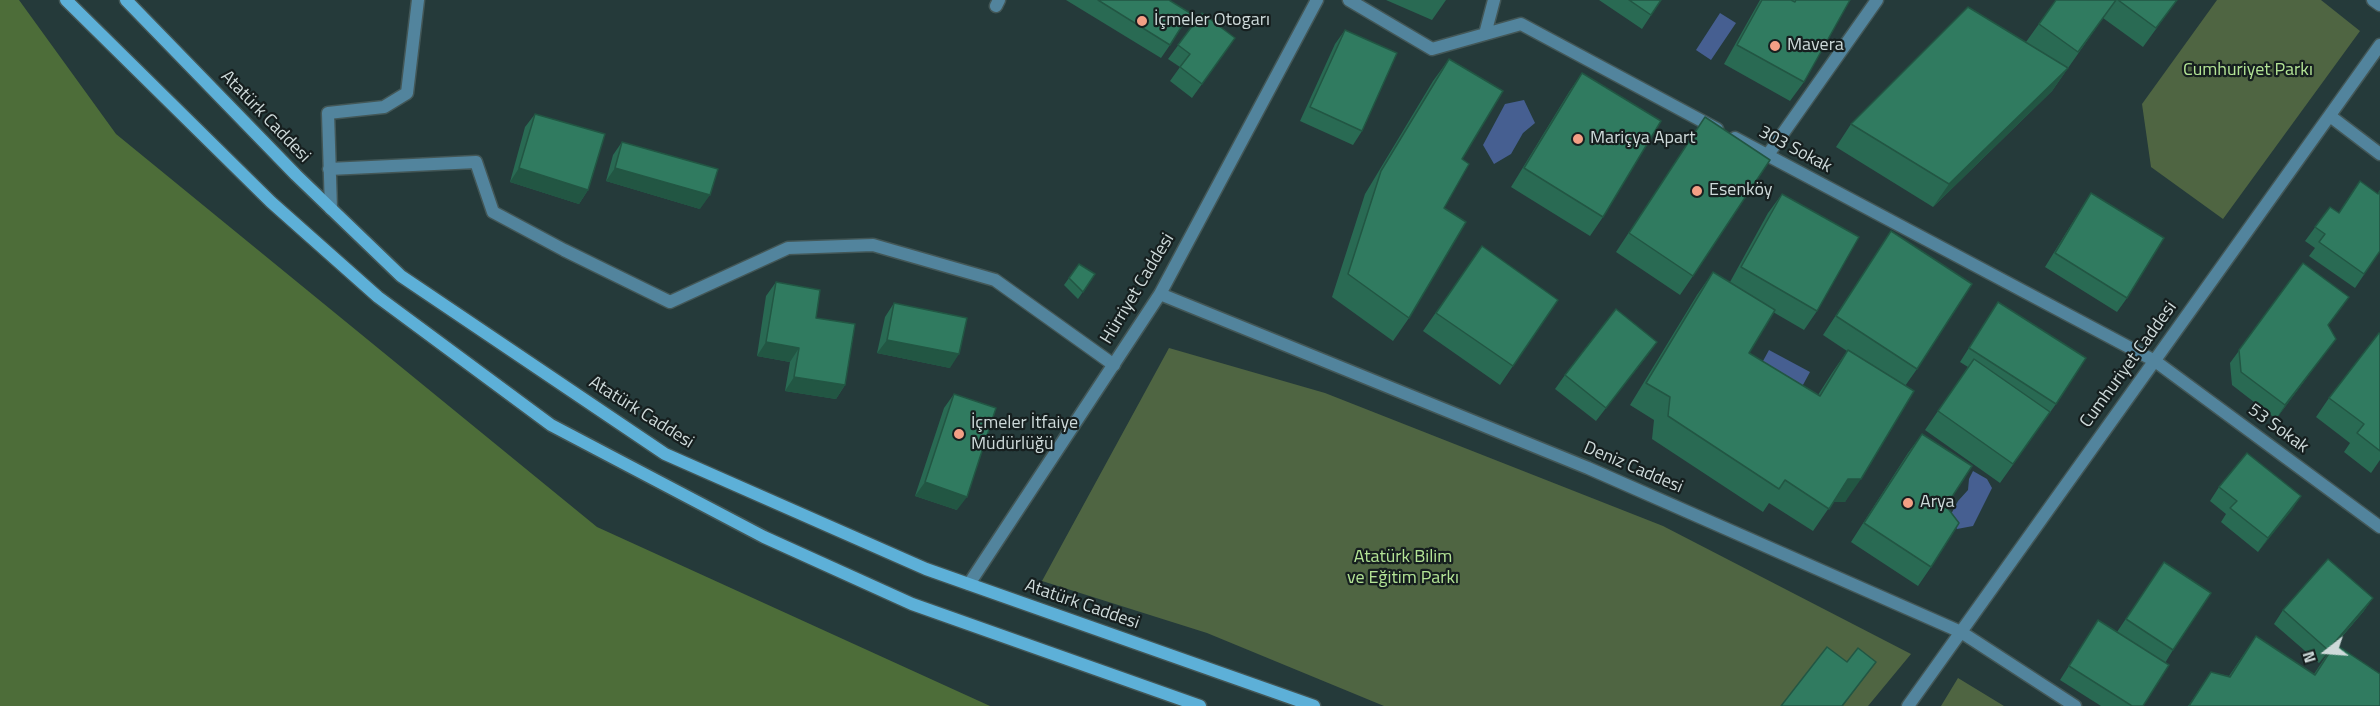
<!DOCTYPE html>
<html>
<head>
<meta charset="utf-8">
<style>
	body { margin:0 }
	#map { position:relative; width:2380px; height:706px; overflow:hidden; background:#253a3a; font-family:"Titillium Web",sans-serif }
	canvas { display:block }
	.north { position:absolute; left:2296px; top:622px; width:60px; height:60px; -webkit-text-stroke:4px #161f1f; paint-order:stroke; rotate:253deg; font-size:16px; font-weight:700; line-height:24px; text-align:center; color:#cedada }
	.north::after { content:''; display:block; margin:auto; width:21px; height:27px; background:#cedada; clip-path:polygon(50% 0,100% 100%,50% 72%,0 100%) }
</style>
</head>
<body>
<div id="map">
<canvas width="2380" height="706"></canvas>
<div class="north">N</div>
</div>
<script>
const context = document.querySelector('canvas').getContext('2d');
context.lineJoin = 'round';
function paint(path, color) { context.fillStyle = color; context.fill(path, 'evenodd'); }
const shape = rows => new Path2D(rows.map(r => 'M' + r).join(''));
function strokePath(path, color, width, dash) { context.strokeStyle = color; context.lineWidth = width; context.lineCap = dash ? 'butt' : 'round'; context.setLineDash(dash || []); context.stroke(path); }
function drawText(font, color, halo, rows, align = 'center') {
  context.font = font + ' "Titillium Web",sans-serif'; context.lineWidth = 4.5; context.setLineDash([]); context.textBaseline = 'middle'; context.strokeStyle = halo; context.fillStyle = color; for (const [text, x, y, turn = 0] of rows) {
    context.save(); context.translate(x, y); context.rotate((+turn || 0) * Math.PI / 180); context.textAlign = isNaN(turn) ? turn : align; if (halo) context.strokeText(text, 0, 0); context.fillText(text, 0, 0); context.restore();
  }
}
const green = shape([
	[2217,0,2321,0,2360,31,2223,219,2151,167,2142,104],
	[1169,348,1325,393,1663,526,1911,654,1868,706,1384,706,1207,633,1042,581],
	[1958,678,2004,706,1941,706]
]);
const forest = shape([
	[0,0,19,0,116,134,597,527,990,706,0,706]
]);
const water = shape([
	[1720,13,1736,23,1711,60,1696,50],
	[1524,100,1535,123,1523,133,1511,154,1494,164,1483,145,1505,104],
	[1769,350,1810,372,1798,394,1757,372],
	[1973,471,1987,479,1992,488,1973,526,1957,529,1949,518,1958,501,1968,490,1969,479]
]);
const lane = shape([
	[996,6,999,0],
	[329,169,476,162,493,212,564,250,670,302,788,248,873,245,995,280,1114,365],
	[331,209,328,113,384,107,407,93,418,0]
]);
const street = shape([
	[1349,0,1432,49,1521,24,1717,129],
	[2373,0,2380,5],
	[1485,34,1494,0],
	[2330,116,2380,154],
	[1735,138,2155,361,2380,527],
	[1767,156,1877,0],
	[1160,294,1588,468,1961,632,2075,706],
	[969,584,1160,294,1317,0],
	[1908,706,2380,45]
]);
const secondary = shape([
	[66,0,271,202,378,297,551,425,764,537,912,604,1200,706],
	[126,0,296,175,401,276,665,454,926,569,1314,706]
]);
const wall = shape([
	[1066,0,1169,0,1170,45,1161,58],
	[1386,0,1446,0,1432,20],
	[1599,0,1661,0,1642,29],
	[1760,0,1791,0,1793,1,1793,0,1850,0,1804,82,1790,101,1724,64],
	[2056,0,2177,0,2143,47,2103,18,2052,91,1933,207,1836,147,1851,124,2026,42],
	[1202,13,1235,38,1192,98,1170,81,1180,67,1168,59],
	[1345,30,1362,131,1353,145,1300,121,1335,44],
	[1449,59,1462,159,1444,208,1409,318,1393,341,1332,297,1365,194,1433,81],
	[1582,73,1603,217,1590,236,1511,187,1569,92],
	[535,114,588,190,579,204,510,182,525,127],
	[1705,117,1693,276,1680,295,1616,252],
	[622,142,700,209,606,181,613,155],
	[2380,190,2380,251,2355,288,2309,256,2315,248,2305,241,2330,207,2339,213,2377,194],
	[2091,193,2127,298,2117,312,2045,267,2082,207],
	[1782,194,1817,311,1804,330,1773,312,1749,353,1818,395,1832,373,1847,351,1823,335,1891,231,1917,369,1905,386,1845,502,1833,502,1813,531,1769,503,1763,512,1652,439,1654,420,1630,405,1697,295,1713,272,1730,282,1768,213],
	[1482,246,1558,300,1500,385,1423,331],
	[2303,263,2328,326,2326,352,2276,419,2232,385,2230,363],
	[1079,264,1095,274,1078,299,1064,285],
	[776,282,816,318,845,385,836,399,785,391,790,362,757,356,766,296],
	[1998,302,2056,404,2000,483,1925,430,1968,367,1960,362],
	[894,303,950,368,877,353,885,317],
	[2380,334,2380,460,2371,473,2344,452,2350,443,2316,417,2329,398],
	[1657,342,1596,421,1555,389,1565,375],
	[954,394,957,510,915,496,944,408],
	[1922,434,1931,567,1918,586,1851,542,1908,453],
	[2219,487,2301,496,2258,552,2221,522,2226,514,2210,501],
	[2164,562,2173,650,2165,663,2143,706,2101,706,2060,680,2098,620,2117,632],
	[2373,598,2363,612,2335,645,2380,706,2188,706,2211,672,2229,676,2256,636,2314,674,2330,650,2319,663,2274,624,2283,610]
]);
const shadedWall = shape([
	[2068,68,2052,91,1933,207,1949,184],
	[519,168,588,190,579,204,510,182],
	[615,168,710,195,700,209,606,181],
	[2336,339,2326,352,2276,419,2285,405],
	[887,340,959,354,950,368,877,353],
	[766,342,799,348,790,362,757,356],
	[1657,342,1648,355,1596,421,1606,408],
	[794,377,845,385,836,399,785,391],
	[1848,479,1861,479,1845,502,1833,502],
	[925,482,967,497,957,510,915,496],
	[2301,496,2292,510,2258,552,2268,538],
	[2373,598,2363,612,2319,663,2328,650],
	[1876,662,1843,706,1842,706]
]);
const building = shape([
	[1098,0,1169,0,1190,13,1170,45,1098,0],
	[1629,0,1661,0,1651,15,1629,0],
	[1762,0,1791,0,1795,2,1796,0,1850,0,1804,82,1737,45,1762,0],
	[2056,0,2116,0,2078,52,2039,24,2056,0],
	[2118,0,2177,0,2156,28,2118,0],
	[1968,7,2068,68,1949,184,1851,124,1968,7],
	[1202,13,1235,38,1202,84,1180,67,1190,54,1178,45,1202,13],
	[1345,30,1397,53,1362,131,1310,107,1345,30],
	[1449,59,1503,91,1462,159,1469,164,1444,208,1466,222,1409,318,1348,274,1381,171,1449,59],
	[1582,73,1661,121,1603,217,1524,168,1582,73],
	[535,114,605,134,588,190,519,168,535,114],
	[1705,117,1770,160,1693,276,1629,233,1705,117],
	[622,142,718,169,710,195,615,168,622,142],
	[2360,181,2378,194,2380,191,2380,251,2364,274,2319,242,2325,234,2315,227,2330,207,2339,213,2360,181],
	[2091,193,2164,238,2127,298,2055,253,2091,193],
	[1782,194,1859,237,1817,311,1741,267,1782,194],
	[1891,231,1972,284,1917,369,1836,316,1891,231],
	[1482,246,1558,300,1513,366,1436,313,1482,246],
	[2303,263,2349,297,2328,325,2336,339,2285,405,2241,372,2239,350,2303,263],
	[1079,264,1095,274,1083,292,1069,278,1079,264],
	[1713,272,1775,310,1749,353,1820,396,1848,350,1914,391,1861,479,1848,479,1829,509,1785,480,1779,489,1668,416,1670,397,1646,383,1713,272],
	[776,282,820,290,816,318,855,324,845,385,794,377,799,348,766,342,776,282],
	[1998,302,2086,358,2056,404,1969,348,1998,302],
	[894,303,967,318,959,354,887,340,894,303],
	[1616,309,1657,342,1606,408,1565,375,1616,309],
	[2379,333,2380,334,2380,451,2357,433,2364,424,2329,398,2379,333],
	[1974,359,2050,412,2013,464,1938,411,1974,359],
	[954,394,996,408,967,497,925,482,954,394],
	[1922,434,1972,466,1946,506,1959,523,1931,567,1864,523,1922,434],
	[2247,453,2301,496,2268,538,2230,508,2237,501,2219,487,2247,453],
	[2328,559,2373,598,2328,650,2283,610,2328,559],
	[2164,562,2211,593,2173,650,2126,619,2164,562],
	[2098,620,2169,665,2143,706,2132,706,2069,666,2098,620],
	[2256,636,2315,675,2335,644,2380,674,2380,706,2189,706,2211,672,2230,677,2256,636],
	[1827,647,1847,662,1858,648,1876,662,1842,706,1781,706,1827,647]
]);
const markers = [
	[1142,21,6,"#f39f85"],
	[1775,46,6,"#f39f85"],
	[1578,139,6,"#f39f85"],
	[1697,191,6,"#f39f85"],
	[959,434,6,"#f39f85"],
	[1908,503,6,"#f39f85"]
];
const poiNames = [
	["İçmeler Otogarı",1154,21],
	["Mavera",1787,46],
	["Mariçya Apart",1590,139],
	["Esenköy",1709,191],
	["İçmeler İtfaiye",971,424],
	["Müdürlüğü",971,445],
	["Arya",1920,503]
];
const parkNames = [
	["Cumhuriyet Parkı",2248,71],
	["Atatürk Bilim",1403,558],
	["ve Eğitim Parkı",1403,579]
];
const streetNames = [
	["Atatürk Caddesi",265,117,46],
	["303 Sokak",1795,150,28],
	["Hürriyet Caddesi",1138,289,-59],
	["Cumhuriyet Caddesi",2129,365,-54],
	["Atatürk Caddesi",641,413,32],
	["53 Sokak",2278,429,36],
	["Deniz Caddesi",1633,468,23],
	["Atatürk Caddesi",1082,605,19]
];
paint(green, '#4f6542');
paint(forest, '#4d6d39');
paint(water, '#465f91');
strokePath(lane, '#435757', 15);
strokePath(street, '#435757', 15);
strokePath(secondary, '#435757', 15);
strokePath(lane, '#52849d', 12);
strokePath(street, '#52849d', 12);
strokePath(secondary, '#5db0d8', 12);
paint(wall, '#296a53');
paint(shadedWall, '#225643');
paint(building, '#307b60');
strokePath(building, '#225643', 1.5);
for (const [x, y, r, color] of markers) { const dot = new Path2D(); dot.arc(x, y, r, 0, 2 * Math.PI); context.fillStyle = color; context.fill(dot); strokePath(dot, '#161f1f', 2); }
drawText('18px', '#cedada', '#161f1f', poiNames, 'left');
drawText('18px', '#b4e596', '#161f1f', parkNames);
drawText('18px', '#cedada', '#161f1f', streetNames);
</script>
</body>
</html>
